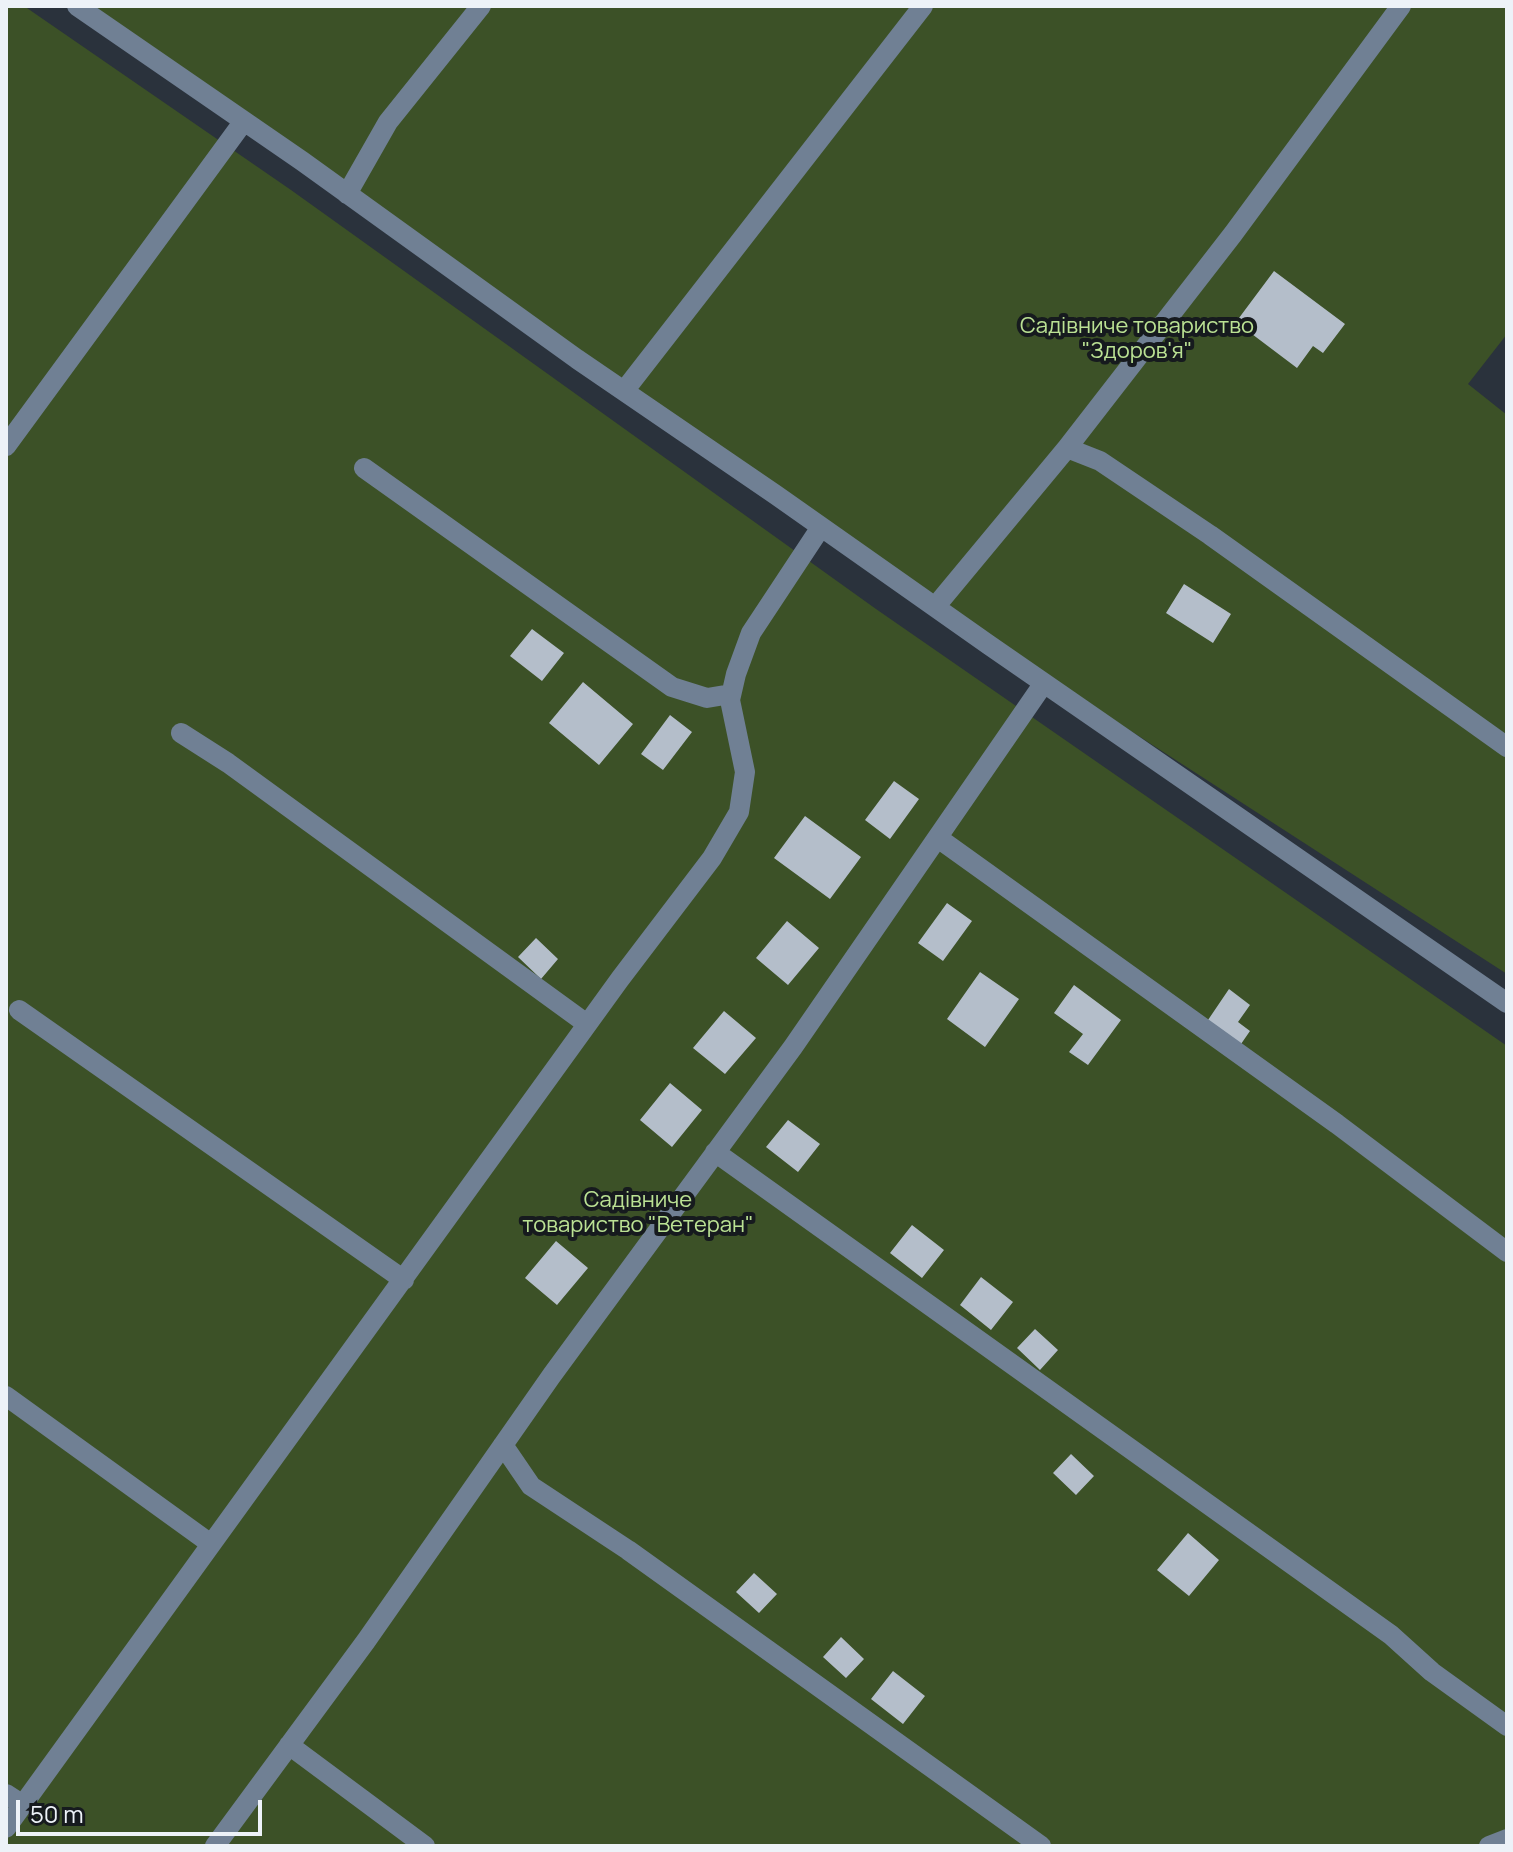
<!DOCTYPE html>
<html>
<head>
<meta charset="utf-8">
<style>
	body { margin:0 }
	#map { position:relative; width:1513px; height:1852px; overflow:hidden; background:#2a323c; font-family:Manrope,sans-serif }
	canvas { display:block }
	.frame { position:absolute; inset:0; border:8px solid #edf2f8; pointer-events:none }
	.scale { position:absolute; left:16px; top:1800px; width:246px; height:36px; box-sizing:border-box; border:4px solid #edf2f8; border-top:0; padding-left:10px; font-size:24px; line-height:28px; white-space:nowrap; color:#edf2f8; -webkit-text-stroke:6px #161a1e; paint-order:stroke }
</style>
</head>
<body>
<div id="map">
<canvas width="1513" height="1852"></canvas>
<div class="frame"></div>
<div class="scale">50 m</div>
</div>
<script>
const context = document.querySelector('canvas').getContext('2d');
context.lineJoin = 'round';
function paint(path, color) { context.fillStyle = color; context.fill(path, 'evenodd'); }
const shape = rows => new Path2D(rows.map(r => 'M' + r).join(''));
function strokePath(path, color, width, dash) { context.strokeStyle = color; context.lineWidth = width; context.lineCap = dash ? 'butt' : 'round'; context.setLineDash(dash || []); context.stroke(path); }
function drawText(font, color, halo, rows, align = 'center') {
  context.font = font + ' Manrope,sans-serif'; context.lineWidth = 8; context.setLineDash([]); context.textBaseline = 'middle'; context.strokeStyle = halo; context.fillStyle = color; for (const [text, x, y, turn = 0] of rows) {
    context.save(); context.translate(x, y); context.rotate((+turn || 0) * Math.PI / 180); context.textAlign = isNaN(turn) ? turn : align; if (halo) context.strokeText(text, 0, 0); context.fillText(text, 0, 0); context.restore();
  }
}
const green = shape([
	[6,6,24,6,291,190,876,609,1507,1046,1507,1846,6,1846],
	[90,6,1507,6,1507,334,1468,384,1507,415,1507,974,857,554]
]);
const building = shape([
	[1274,271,1345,324,1323,353,1313,346,1297,368,1236,322],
	[1184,584,1231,614,1213,643,1166,613],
	[532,629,564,653,542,681,510,656],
	[583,682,633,724,599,765,549,723],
	[670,715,692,732,663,770,641,754],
	[894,781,919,799,890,839,865,820],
	[805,816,861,857,830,899,774,858],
	[947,903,972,921,943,961,918,943],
	[787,921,819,948,788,985,756,958],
	[536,938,558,959,541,979,518,957],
	[980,972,1019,999,985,1047,947,1019],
	[1074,985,1121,1020,1088,1065,1069,1052,1083,1034,1054,1013],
	[1229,989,1250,1005,1238,1022,1250,1031,1241,1044,1208,1020],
	[724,1011,756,1038,725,1074,693,1048],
	[670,1083,702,1110,672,1147,640,1120],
	[788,1120,820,1144,798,1172,766,1147],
	[912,1225,944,1250,922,1278,890,1253],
	[556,1241,588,1268,557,1305,525,1278],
	[981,1277,1013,1302,991,1330,960,1305],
	[1035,1329,1058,1350,1040,1370,1017,1348],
	[1071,1454,1094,1476,1076,1495,1053,1473],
	[1188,1533,1219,1560,1189,1596,1157,1570],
	[754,1573,777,1594,759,1613,736,1592],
	[841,1637,864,1659,846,1678,823,1657],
	[893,1671,925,1696,903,1724,871,1699]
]);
const minor = shape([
	[77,6,302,161,577,359,776,495,989,645,1507,1003],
	[347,194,388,122,481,6],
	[624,391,923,6],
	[6,446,244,121],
	[1067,448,1100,461,1210,535,1507,747],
	[364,468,672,687,707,698,731,694],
	[935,607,1067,448,1233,234,1401,6],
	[181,733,228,763,587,1024],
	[938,838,1337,1124,1507,1252],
	[19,1010,404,1280],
	[715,1152,1391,1635,1432,1672,1507,1726],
	[6,1396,211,1544],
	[503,1445,531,1486,628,1550,1041,1846],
	[289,1745,425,1846],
	[6,1794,23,1805],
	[6,1828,620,979,712,858,739,812,745,772,730,700,736,674,751,633,821,527],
	[215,1846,366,1641,552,1375,793,1047,1044,683],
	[1489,1846,1507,1839]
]);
const parkNames = [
	["Садівниче товариство",1137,327],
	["\"Здоров'я\"",1137,352],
	["Садівниче",638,1201],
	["товариство \"Ветеран\"",638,1226]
];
paint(green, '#3c5127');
paint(building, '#b4beca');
strokePath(minor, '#708094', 20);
drawText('22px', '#bbe294', '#161a1e', parkNames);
</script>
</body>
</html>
